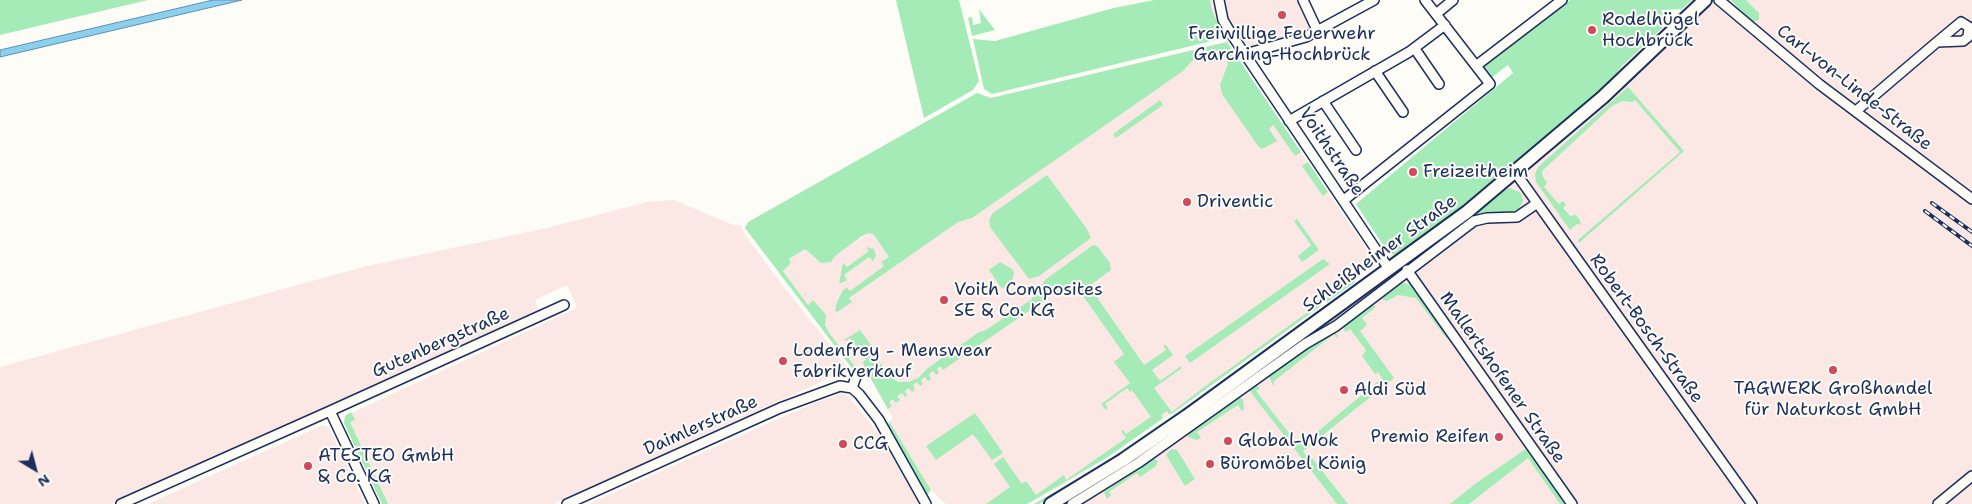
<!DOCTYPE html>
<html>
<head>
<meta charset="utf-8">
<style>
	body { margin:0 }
	#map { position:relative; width:1972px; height:504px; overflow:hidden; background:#fdfcf7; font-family:"Shantell Sans",sans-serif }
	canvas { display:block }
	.north { position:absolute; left:10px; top:444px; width:50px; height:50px; -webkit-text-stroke:4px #fdfcf7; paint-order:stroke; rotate:143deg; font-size:14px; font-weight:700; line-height:20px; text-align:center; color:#1b2f5e }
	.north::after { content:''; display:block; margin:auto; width:18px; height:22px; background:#1b2f5e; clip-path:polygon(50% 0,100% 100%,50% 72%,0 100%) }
</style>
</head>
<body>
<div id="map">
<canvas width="1972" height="504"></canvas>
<div class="north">N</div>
</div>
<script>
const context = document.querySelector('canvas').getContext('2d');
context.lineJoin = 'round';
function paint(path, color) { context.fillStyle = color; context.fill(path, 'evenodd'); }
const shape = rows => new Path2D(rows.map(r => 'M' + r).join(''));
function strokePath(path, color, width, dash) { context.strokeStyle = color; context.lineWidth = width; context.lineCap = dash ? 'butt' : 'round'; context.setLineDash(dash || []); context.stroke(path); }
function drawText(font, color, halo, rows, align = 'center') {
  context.font = font + ' "Shantell Sans",sans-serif'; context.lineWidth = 4; context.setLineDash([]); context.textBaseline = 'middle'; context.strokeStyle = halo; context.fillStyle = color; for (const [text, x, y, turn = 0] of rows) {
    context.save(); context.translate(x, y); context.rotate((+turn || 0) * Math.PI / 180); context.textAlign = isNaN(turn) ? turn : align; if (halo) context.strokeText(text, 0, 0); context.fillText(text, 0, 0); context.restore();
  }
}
const built = shape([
	[1210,0,1300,0,1314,31,1252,51,1241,36,1227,42,1373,259,1354,283,1327,302,1325,300,1321,303,1322,305,1173,413,1061,486,1027,504,946,504,931,490,889,421,893,419,870,377,854,371,823,331,813,301,808,305,783,271,791,263,789,259,805,249,821,263,869,233,874,235,890,257,991,98,1226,42,1212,10],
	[1692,0,1972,0,1972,504,1049,504,1390,269,1389,254,1395,255,1457,213,1590,101,1606,87,1622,66],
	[674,200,733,225,741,225,745,235,783,286,849,369,553,504,382,504,344,423,345,416,577,308,567,285,535,300,539,310,112,504,0,504,0,367,363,267,547,228,647,202],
	[843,393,849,397,881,437,919,504,589,504,757,428,817,402],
	[323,425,329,428,365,504,148,504]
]);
const green = shape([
	[0,0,148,0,0,35],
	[896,0,959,0,979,81,973,90,924,118],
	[1154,0,1210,0,1212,10,1224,38,992,94,984,89,973,39,995,41,1114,8],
	[1570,0,1692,0,1682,9,1661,10,1666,22,1662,28,1622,66,1606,87,1590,101,1457,213,1395,255,1389,254,1356,204,1513,73,1508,65,1491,78,1482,68],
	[1731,0,1746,0,1759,13,1759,20,1751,22],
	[979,9,995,30,972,36,968,18,972,17,973,25,981,23],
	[1227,42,1301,152,1295,156,1273,125,1269,129,1277,141,1262,149,1258,146,1222,94,1220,85,1228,64,1224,56,1218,51,1201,51,1183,71,972,218,958,222,849,298,852,302,837,312,835,311,837,302,843,290,847,288,850,291,884,266,881,262,889,257,874,235,869,233,862,236,835,256,831,262,821,263,805,249,789,259,791,263,783,271,808,305,813,300,826,315,825,325,830,334,854,365,854,371,745,228,748,222,977,93,991,98],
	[1628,87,1684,151,1579,243,1578,240,1680,152,1635,100,1632,102,1622,101,1612,106,1542,171,1543,177,1547,183,1544,187,1559,204,1563,201,1566,205,1563,208,1571,217,1575,214,1580,220,1581,225,1577,224,1570,230,1536,182,1535,174,1538,167],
	[1160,100,1163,105,1116,138,1113,134],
	[1308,162,1328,192,1323,196,1302,166],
	[1047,175,1087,229,1091,238,1039,276,1029,279,990,227,989,220,993,213],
	[1510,188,1521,193,1523,201,1519,209,1512,212,1476,216,1397,274,1381,280,1504,190],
	[1297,219,1319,250,1302,262,1298,256,1311,245,1294,221],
	[1093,245,1097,246,1110,263,1111,270,1089,286,1144,365,1166,350,1163,345,1166,345,1173,355,1152,370,1160,381,1181,366,1182,368,1154,388,1172,412,1200,390,1326,299,1352,282,1370,261,1370,262,1354,283,1327,302,1325,300,1321,303,1322,305,1173,413,1169,414,1167,411,1161,415,1163,418,1108,457,1027,504,986,504,1010,487,994,464,1003,457,1022,484,1026,481,1036,495,1064,475,1066,480,1126,438,1121,431,1123,430,1126,434,1151,417,1132,390,1130,392,1127,388,1105,404,1108,408,1106,410,1101,404,1130,383,1114,362,1124,354,1081,293,1078,295,1068,284,943,370,940,366,937,369,939,373,936,375,933,371,929,374,931,379,928,381,925,377,921,380,923,384,920,386,917,382,913,385,915,390,912,392,909,388,905,391,907,395,905,397,902,393,897,396,900,400,896,403,893,399,889,402,892,406,888,409,870,377,863,373,864,364,862,363,866,359,850,338,846,341,844,340,860,330,874,349,876,357,889,376,898,382,909,382,918,378,928,368,979,332,986,330,1031,300,1045,280],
	[866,247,874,249,876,256,873,261,869,257,844,275,847,280,839,284,843,263,847,267,869,251],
	[1323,259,1330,264,1190,363,1185,356],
	[1000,262,1012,269,1014,273,1012,281,1002,289,989,270],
	[1404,283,1413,286,1449,337,1447,339,1416,298,1398,295,1387,301,1382,299,1396,286],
	[1372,304,1376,307,1362,318,1367,325,1360,331,1394,378,1303,451,1309,460,1312,458,1348,504,1337,504,1249,390,1255,384,1258,386,1260,388,1256,391,1296,442,1301,439,1304,443,1382,378,1378,372,1375,374,1362,356,1366,350,1350,329,1345,332,1344,328,1346,324],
	[1334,332,1338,335,1337,338,1334,334,1273,382,1275,386,1273,385,1268,375,1321,337],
	[1235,397,1243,399,1244,409,1242,411,1238,405,1197,432,1201,438,1197,440,1188,437,1188,431],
	[1185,407,1186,410,1093,474,1039,504,1034,504,1101,465],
	[351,412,355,420,350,422,388,504,382,504,344,423,345,416],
	[975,413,1003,453,992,460,973,434,936,460,926,446],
	[889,421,931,490,927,495,888,426],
	[1527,448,1566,504,1560,504,1528,458,1469,504,1450,504,1475,484],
	[1171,449,1177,450,1195,479,1185,486,1166,455],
	[1153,458,1158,461,1156,466,1140,477,1137,473,1109,492,1111,495,1107,499,1104,492]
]);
const water = shape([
	[213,0,242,0,0,57,0,50,213,0]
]);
const street = shape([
	[1219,0,1223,20,1232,35,1389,269],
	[1303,0,1318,32],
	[1719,0,1819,84,1972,199],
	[1436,14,1453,0],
	[1415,49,1439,84],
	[1245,54,1306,37,1374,0],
	[1477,65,1562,0],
	[1375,71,1403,112],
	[1323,101,1356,150],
	[1856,111,1937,42,1963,41,1968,37,1969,27,1961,22,1937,42],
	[1289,121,1409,52,1445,25],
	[1515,172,1752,504],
	[1344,200,1490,84,1425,0],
	[1407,270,1572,504],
	[852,388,857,374],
	[330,411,564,305],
	[121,504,330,411,374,504],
	[567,504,780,408,840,386,852,388,859,394,879,420,926,504],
	[1072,504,1138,463,1305,344,1336,326,1474,221,1487,218,1517,217,1536,204],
	[1938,504,1972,476]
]);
const primary = shape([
	[1051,504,1123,460,1187,416,1467,212,1603,97,1705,0]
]);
const rail = shape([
	[1932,203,1972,232],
	[1925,211,1972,246]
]);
const markers = [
	[1282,15,5,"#d1495b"],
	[1592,30,5,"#d1495b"],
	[1413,172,5,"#d1495b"],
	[1187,202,5,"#d1495b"],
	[944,300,5,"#d1495b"],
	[783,361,5,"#d1495b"],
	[1833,370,5,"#d1495b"],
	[1344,390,5,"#d1495b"],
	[1499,437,5,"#d1495b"],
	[1228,441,5,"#d1495b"],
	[843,444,5,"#d1495b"],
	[1210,464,5,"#d1495b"],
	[308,466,5,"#d1495b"]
];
const poiNames = [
	["Rodelhügel",1602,20],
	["Hochbrück",1602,41],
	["Freiwillige Feuerwehr",1282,34,"center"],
	["Garching-Hochbrück",1282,55,"center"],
	["Freizeitheim",1423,172],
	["Driventic",1197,202],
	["Voith Composites",954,290],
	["SE & Co. KG",954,311],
	["Lodenfrey - Menswear",793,351],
	["Fabrikverkauf",793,372],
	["TAGWERK Großhandel",1833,389,"center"],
	["für Naturkost GmbH",1833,410,"center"],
	["Aldi Süd",1354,390],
	["Premio Reifen",1489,437,"right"],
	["Global-Wok",1238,441],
	["CCG",853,444],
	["ATESTEO GmbH",318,456],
	["& Co. KG",318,477],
	["Büromöbel König",1220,464]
];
const streetNames = [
	["Carl-von-Linde-Straße",1854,88,38],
	["Voithstraße",1331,152,56],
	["Schleißheimer Straße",1380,254,-36],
	["Robert-Bosch-Straße",1646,329,54],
	["Gutenbergstraße",441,343,-24],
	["Mallertshofener Straße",1502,378,55],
	["Daimlerstraße",701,426,-24]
];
paint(built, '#fbe8e4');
paint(green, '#a5ebb7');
paint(water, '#8bd1ec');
strokePath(water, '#5e90b3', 1);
strokePath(street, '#1b2f5e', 12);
strokePath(primary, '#1b2f5e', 16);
strokePath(street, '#fdfcf7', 9);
strokePath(primary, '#fdfcf7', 12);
strokePath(rail, '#1b2f5e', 4);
strokePath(rail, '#fdfcf7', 2, [5.5]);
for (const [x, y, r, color] of markers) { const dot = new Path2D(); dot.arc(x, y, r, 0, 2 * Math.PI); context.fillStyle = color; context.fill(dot); strokePath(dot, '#fdfcf7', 2); }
drawText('18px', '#1b2f5e', '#fdfcf7', poiNames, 'left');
drawText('18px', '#1b2f5e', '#fdfcf7', streetNames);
</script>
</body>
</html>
